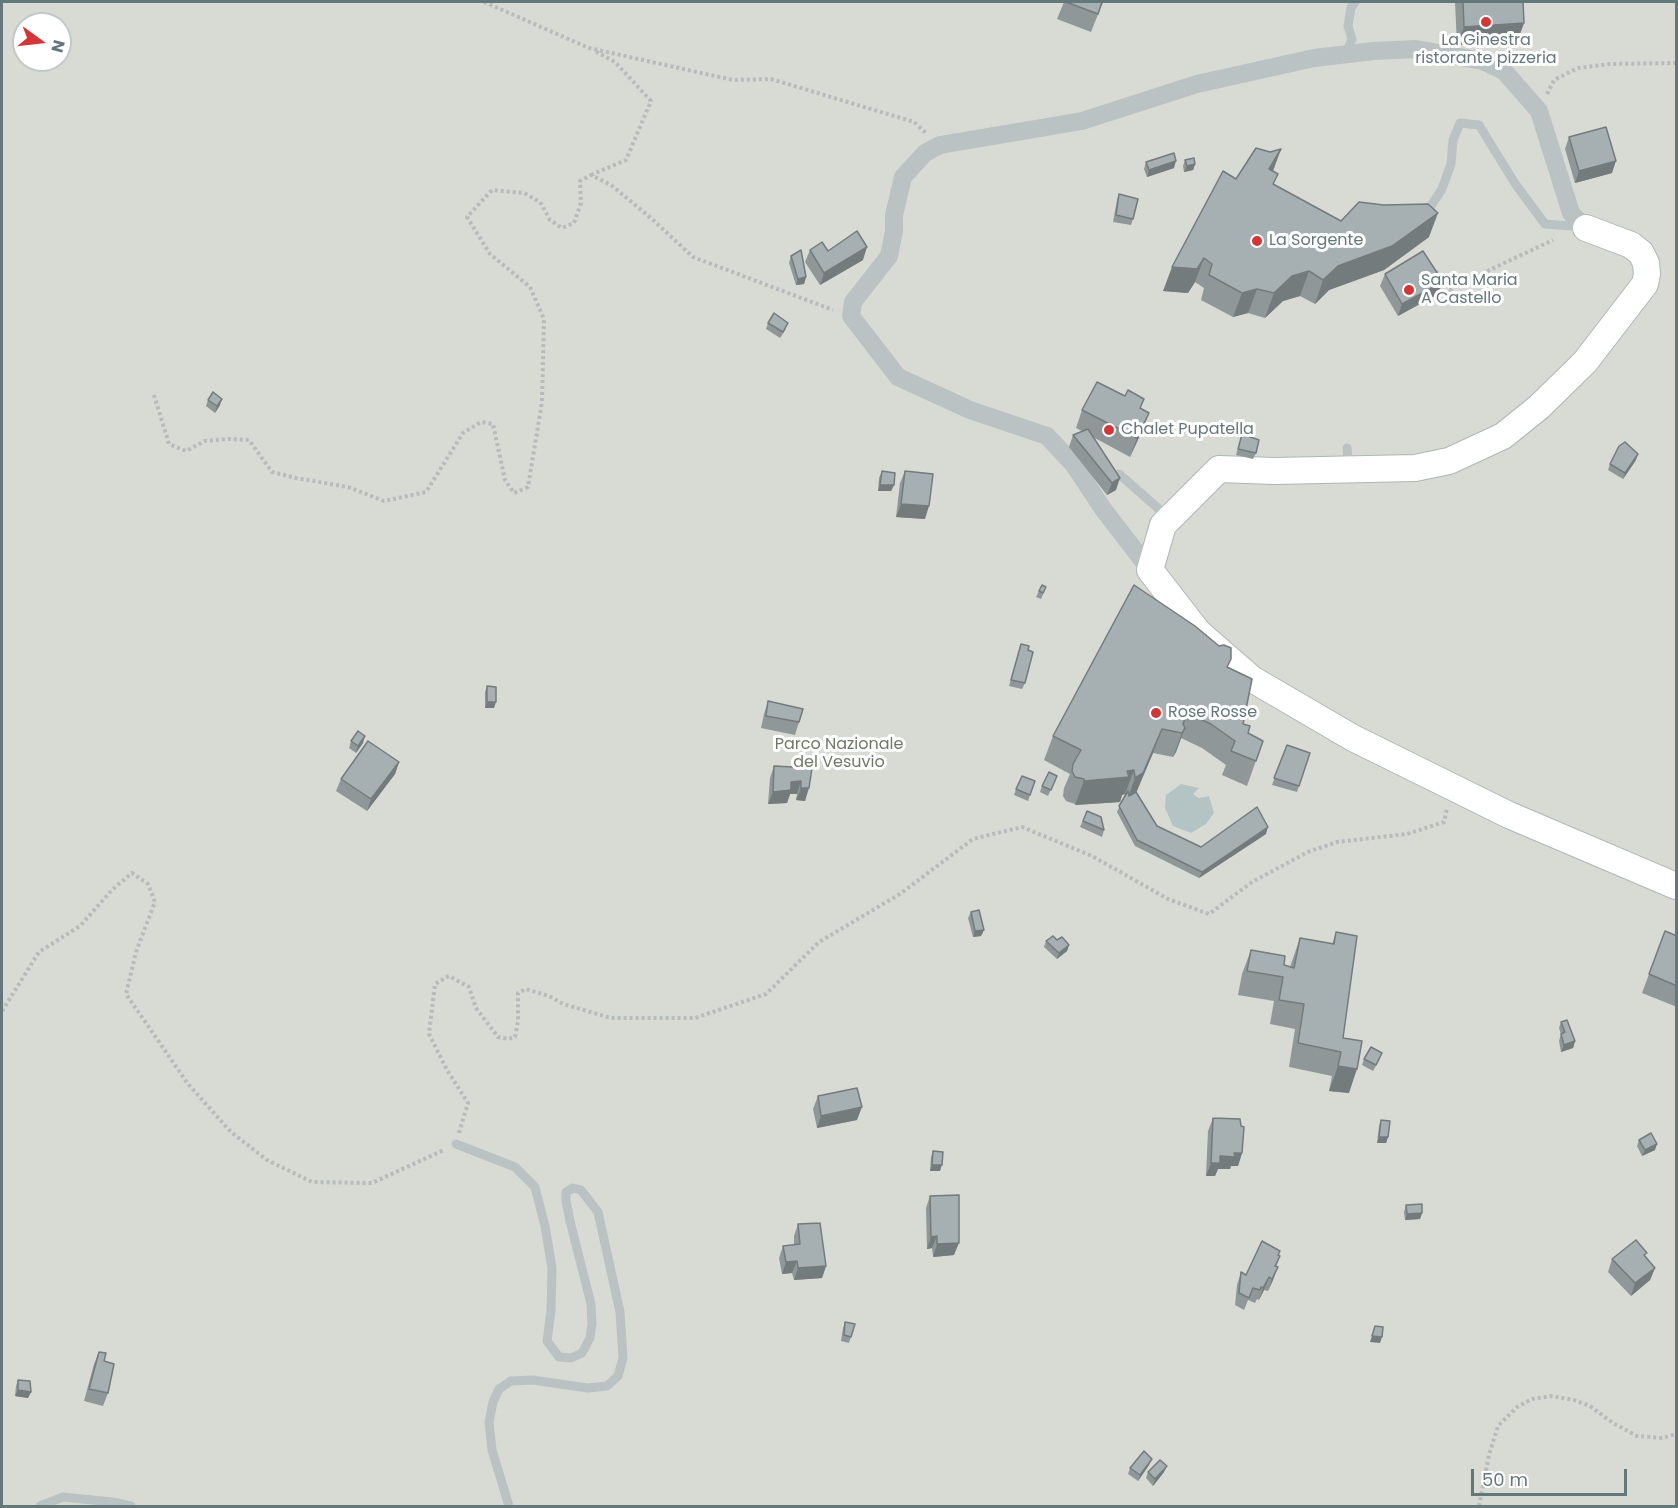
<!DOCTYPE html>
<html>
<head>
<meta charset="utf-8">
<style>
	body { margin:0 }
	#map { position:relative; width:1678px; height:1508px; overflow:hidden; background:#f7f6f4; font-family:Poppins,sans-serif }
	canvas { display:block }
	.frame { position:absolute; inset:0; border:3px solid #64787c; pointer-events:none }
	.north { position:absolute; left:12px; top:12px; width:60px; height:60px; box-sizing:border-box; background:#fff; border:2px solid #c1c9cb; border-radius:50%; rotate:105deg; font-size:16px; font-weight:700; line-height:24px; text-align:center; color:#64787c }
	.north::after { content:''; display:block; margin:auto; width:21px; height:27px; background:#d63436; clip-path:polygon(50% 0,100% 100%,50% 72%,0 100%) }
	.scale { position:absolute; left:1471px; top:1469px; width:156px; height:27px; box-sizing:border-box; border:3px solid #64787c; border-top:0; padding-left:8px; font-size:18px; line-height:21px; white-space:nowrap; color:#64787c; -webkit-text-stroke:4px #fff; paint-order:stroke }
</style>
</head>
<body>
<div id="map">
<canvas width="1678" height="1508"></canvas>
<div class="frame"></div>
<div class="north">N</div>
<div class="scale">50 m</div>
</div>
<script>
const context = document.querySelector('canvas').getContext('2d');
context.lineJoin = 'round';
function paint(path, color) { context.fillStyle = color; context.fill(path, 'evenodd'); }
const shape = rows => new Path2D(rows.map(r => 'M' + r).join(''));
function strokePath(path, color, width, dash) { context.strokeStyle = color; context.lineWidth = width; context.lineCap = dash ? 'butt' : 'round'; context.setLineDash(dash || []); context.stroke(path); }
function drawText(font, color, halo, rows, align = 'center') {
  context.font = font + ' Poppins,sans-serif'; context.lineWidth = 6; context.setLineDash([]); context.textBaseline = 'middle'; context.strokeStyle = halo; context.fillStyle = color; for (const [text, x, y, turn = 0] of rows) {
    context.save(); context.translate(x, y); context.rotate((+turn || 0) * Math.PI / 180); context.textAlign = isNaN(turn) ? turn : align; if (halo) context.strokeText(text, 0, 0); context.fillText(text, 0, 0); context.restore();
  }
}
const green = shape([
	[2,2,1676,2,1676,1506,2,1506],
	[24,24,60,24,60,60,24,60]
]);
const water = shape([
	[1181,784,1199,788,1193,794,1199,798,1209,796,1214,813,1206,824,1191,833,1173,826,1165,808,1166,795]
]);
const path = shape([
	[484,2,589,48,733,80,771,79,914,122,926,133],
	[1547,94,1554,80,1578,68,1610,64,1676,63],
	[591,175,626,160,651,101,615,62,595,51],
	[1435,273,1437,272,1450,290,1460,284,1553,240],
	[154,395,169,444,186,451,205,441,229,439,249,440,272,472,296,478,348,487,384,501,426,492,463,433,481,422,493,424,505,480,514,493,528,487,542,402,544,319,530,287,490,254,467,217,492,190,524,193,540,202,550,220,562,228,574,223,581,203,580,181,591,175,611,185,652,219,693,257,833,310],
	[2,1011,39,952,80,926,112,890,132,873,148,884,155,902,136,952,126,994,188,1084,231,1132,267,1160,312,1182,372,1183,444,1150],
	[459,1133,468,1103,447,1070,429,1034,435,984,449,976,469,987,476,1008,498,1037,508,1039,515,1037,518,1021,518,993,526,989,549,996,563,1004,611,1018,695,1018,766,994,819,942,900,894,973,839,1022,827,1092,856,1168,899,1209,914,1252,882,1308,852,1337,842,1407,834,1444,822,1447,808],
	[1479,1506,1489,1455,1498,1426,1517,1407,1532,1399,1551,1396,1574,1400,1590,1406,1613,1423,1637,1436,1662,1438,1676,1434]
]);
const lane = shape([
	[1346,54,1352,39,1348,26,1351,8,1355,2],
	[1427,212,1442,189,1451,164,1453,140,1460,123,1479,125,1516,185,1545,224,1584,227],
	[1347,448,1349,469],
	[1119,474,1168,517],
	[456,1144,515,1167,535,1187,545,1226,552,1268,551,1311,547,1341,559,1357,571,1358,582,1353,590,1338,592,1324,591,1304,570,1221,566,1201,566,1192,573,1188,581,1190,598,1212,620,1312,623,1358,618,1376,607,1386,587,1388,533,1380,511,1381,499,1389,493,1402,489,1422,492,1450,509,1506],
	[40,1506,63,1497,112,1502,131,1506]
]);
const street = shape([
	[1150,570,1103,509,1074,465,1047,436,970,410,898,377,851,316,853,302,889,256,894,231,894,215,903,177,925,153,940,145,1082,121,1197,84,1314,58,1374,51,1416,49,1483,61,1504,71,1539,111,1571,213,1586,228]
]);
const secondary = shape([
	[1586,228,1631,245,1641,253,1646,263,1647,274,1645,284,1585,362,1539,407,1503,436,1449,461,1415,468,1274,471,1219,469,1163,525,1150,570,1198,632,1252,679,1353,738,1509,815,1676,886]
]);
const wall = shape([
	[1064,2,1103,2,1091,32,1057,19],
	[1455,2,1523,2,1524,23,1517,42,1457,45],
	[1569,137,1612,173,1575,183,1565,149],
	[1185,160,1195,164,1193,170,1184,172,1183,166],
	[1146,162,1174,168,1147,177,1144,169],
	[1273,171,1274,184,1341,221,1429,237,1384,270,1329,290,1315,304,1300,296,1283,301,1265,318,1248,313,1233,317,1201,300,1204,288,1195,282,1188,293,1163,291,1236,179],
	[1119,194,1133,219,1131,225,1113,222,1117,200],
	[810,250,828,251,863,260,820,285,805,262],
	[791,256,806,277,804,284,796,285,789,263],
	[1385,274,1438,294,1398,316,1380,286],
	[768,323,786,329,780,338,766,329],
	[208,400,220,405,215,413,206,406],
	[1141,408,1142,431,1130,457,1093,437,1116,490,1107,495,1069,447,1073,435,1082,431,1076,428,1082,410],
	[1242,434,1256,453,1253,459,1236,455],
	[1636,460,1623,479,1608,470,1610,464],
	[882,471,894,485,891,491,878,491,879,478],
	[905,471,925,519,896,517,900,483],
	[1046,587,1041,599,1036,597,1039,591],
	[1021,644,1028,650,1025,683,1022,689,1009,686],
	[1228,667,1243,724,1248,733,1263,741,1247,786,1222,775,1226,765,1202,748,1181,738,1176,752,1173,757,1153,753,1136,792,1157,826,1201,847,1266,834,1199,878,1135,846,1117,812,1125,794,1122,795,1120,802,1075,805,1075,804,1066,801,1063,796,1064,788,1070,774,1044,760,1053,736],
	[487,686,494,708,485,708,485,692],
	[768,701,803,709,795,735,761,728,764,714],
	[351,741,363,743,356,753,349,748],
	[1287,745,1310,753,1297,792,1272,785],
	[399,762,395,774,367,811,336,791,341,779],
	[774,766,812,768,805,801,796,800,797,794,790,794,787,803,768,804,770,778],
	[1057,776,1048,796,1040,792,1042,786],
	[1035,781,1028,801,1014,795,1016,789],
	[1087,811,1104,830,1102,837,1080,827],
	[971,912,984,930,981,936,973,937,968,918],
	[1665,931,1677,936,1677,1007,1642,993],
	[1336,932,1343,1038,1349,1093,1329,1091,1332,1076,1289,1067,1295,1029,1270,1024,1274,1001,1238,995,1242,974,1251,950,1284,965,1290,967,1300,938,1332,944],
	[1057,940,1069,945,1067,951,1057,959,1044,947,1046,941],
	[1561,1022,1575,1041,1573,1048,1561,1052,1559,1041,1561,1034,1559,1028],
	[1364,1059,1380,1059,1373,1071,1362,1065],
	[818,1096,857,1120,817,1128,813,1109],
	[1213,1118,1242,1153,1238,1166,1231,1166,1230,1169,1218,1169,1215,1176,1206,1176,1208,1131],
	[1381,1120,1388,1137,1386,1143,1377,1143,1379,1126],
	[1639,1140,1655,1150,1642,1156,1637,1146],
	[933,1151,940,1171,930,1171,931,1157],
	[930,1196,954,1255,933,1257,932,1248,927,1249,926,1208],
	[1406,1205,1422,1213,1420,1219,1405,1220,1404,1212],
	[798,1224,826,1266,822,1278,794,1280,792,1273,782,1274,779,1258,783,1246,794,1245,794,1236],
	[1278,1255,1280,1256,1276,1267,1273,1280,1268,1291,1264,1290,1259,1300,1257,1299,1255,1303,1248,1300,1244,1310,1235,1305,1237,1285,1241,1272,1246,1275],
	[1646,1257,1655,1268,1650,1280,1631,1296,1608,1272,1612,1259],
	[845,1322,855,1324,849,1343,841,1341,843,1328],
	[99,1352,108,1393,103,1406,84,1401,94,1364],
	[18,1380,31,1392,28,1398,15,1396,16,1386],
	[1149,1465,1138,1481,1128,1474,1130,1468],
	[1148,1472,1164,1472,1153,1486,1146,1478]
]);
const shadedWall = shape([
	[1524,23,1517,42,1457,45,1464,27],
	[1281,149,1272,174,1269,169],
	[1176,161,1174,168,1147,177,1149,170],
	[1616,161,1612,173,1575,183,1579,171],
	[1195,164,1193,170,1184,172,1187,166],
	[1438,213,1429,237,1384,270,1329,290,1315,304,1323,280,1338,266],
	[867,247,863,260,820,285,824,273],
	[1204,258,1195,282,1188,293,1163,291,1172,267],
	[1309,271,1300,296,1283,301,1265,318,1274,293,1292,276],
	[806,277,804,284,796,285,798,279],
	[1443,282,1438,294,1398,316,1402,304],
	[1257,289,1248,313,1233,317,1242,293],
	[222,399,220,405,215,413,217,406],
	[1149,413,1142,431,1130,457,1137,438],
	[1638,454,1636,460,1623,479,1625,473],
	[1120,478,1116,490,1107,495,1112,483],
	[880,485,894,485,891,491,878,491],
	[901,504,929,506,925,519,896,517],
	[487,702,496,702,494,708,485,708],
	[1185,728,1176,752,1173,757,1182,733],
	[1162,729,1153,753,1134,798,1126,803,1135,778],
	[365,736,363,743,356,753,358,746],
	[399,762,395,774,367,811,371,799],
	[1134,770,1125,794,1122,795,1120,802,1075,805,1084,781],
	[801,781,797,794,790,794,787,803,768,804,773,792,791,782],
	[801,788,809,788,805,801,796,800],
	[1268,827,1266,834,1199,878,1202,872],
	[984,930,981,936,973,937,975,931],
	[1069,945,1067,951,1057,959,1059,953],
	[1575,1041,1573,1048,1561,1052,1564,1045],
	[1338,1066,1357,1069,1349,1093,1329,1091],
	[862,1107,857,1120,817,1128,821,1116],
	[1379,1137,1388,1137,1386,1143,1377,1143],
	[1657,1144,1655,1150,1642,1156,1645,1150],
	[1234,1153,1242,1153,1238,1166,1231,1166,1230,1169,1218,1169,1215,1176,1206,1176,1211,1163,1220,1156],
	[932,1165,942,1165,940,1171,930,1171],
	[1422,1213,1420,1219,1405,1220,1407,1214],
	[937,1236,932,1248,927,1249,931,1237],
	[959,1243,954,1255,933,1257,937,1244],
	[797,1261,792,1273,782,1274,786,1262],
	[826,1266,822,1278,794,1280,798,1268],
	[1278,1267,1273,1280,1268,1291,1272,1279],
	[1655,1268,1650,1280,1631,1296,1635,1283],
	[1269,1277,1264,1290,1259,1300,1263,1288],
	[1372,1336,1382,1337,1380,1343,1370,1342],
	[18,1390,31,1392,28,1398,15,1396],
	[1152,1459,1149,1465,1138,1481,1140,1475],
	[1167,1466,1164,1472,1153,1486,1155,1479]
]);
const building = shape([
	[1066,2,1102,2,1098,14,1066,2],
	[1463,2,1523,2,1524,23,1464,27,1463,2],
	[1606,127,1616,161,1579,171,1569,137,1606,127],
	[1256,148,1270,152,1281,149,1269,169,1278,174,1273,184,1341,221,1359,202,1384,205,1428,204,1438,213,1392,246,1338,266,1323,280,1309,271,1292,276,1274,293,1257,289,1242,293,1209,275,1212,264,1204,258,1197,269,1172,267,1223,171,1236,179,1256,148],
	[1174,153,1176,161,1149,170,1146,162,1174,153],
	[1194,158,1195,164,1187,166,1185,160,1194,158],
	[1119,194,1138,199,1133,219,1116,215,1119,194],
	[857,231,867,247,824,273,810,250,822,242,828,251,857,231],
	[801,250,806,277,798,279,791,256,801,250],
	[1423,251,1443,282,1402,304,1385,274,1423,251],
	[774,313,788,323,783,332,768,323,774,313],
	[1097,382,1125,396,1128,390,1144,399,1140,408,1149,413,1137,438,1082,410,1097,382],
	[213,392,222,399,217,406,208,400,213,392],
	[1088,429,1120,478,1112,483,1073,435,1088,429],
	[1242,434,1259,440,1256,453,1238,449,1242,434],
	[1625,442,1638,454,1625,473,1610,464,1619,446,1625,442],
	[882,471,895,473,894,485,880,485,882,471],
	[905,471,933,474,929,506,901,504,905,471],
	[1042,585,1046,587,1043,593,1039,591,1042,585],
	[1134,585,1195,626,1219,646,1224,645,1231,648,1231,659,1227,667,1252,679,1243,724,1250,726,1248,733,1263,741,1256,761,1231,751,1235,741,1211,724,1181,710,1179,715,1185,718,1183,724,1185,728,1182,733,1162,729,1143,773,1135,778,1134,770,1127,771,1129,777,1084,781,1084,779,1075,777,1072,771,1073,764,1081,750,1053,736,1134,585],
	[1021,644,1029,646,1028,650,1033,652,1025,683,1011,680,1021,644],
	[487,686,496,687,496,702,487,702,487,686],
	[768,701,803,709,799,722,766,716,768,701],
	[358,731,365,736,358,746,351,741,358,731],
	[368,741,399,762,371,799,341,779,368,741],
	[1287,745,1310,753,1299,786,1274,778,1287,745],
	[774,766,812,768,809,788,801,788,801,781,791,782,791,790,773,792,774,766],
	[1049,772,1057,776,1051,790,1042,786,1049,772],
	[1022,776,1035,781,1030,795,1016,789,1022,776],
	[1128,791,1129,796,1136,792,1157,826,1201,847,1257,807,1268,827,1202,872,1137,840,1119,806,1128,791],
	[1087,811,1101,817,1104,830,1083,821,1087,811],
	[979,910,984,930,975,931,971,912,979,910],
	[1665,931,1677,936,1677,986,1649,974,1665,931],
	[1336,932,1357,936,1343,1038,1362,1041,1357,1069,1338,1066,1341,1052,1298,1043,1304,1004,1279,1000,1283,977,1247,971,1251,950,1285,956,1284,965,1294,968,1300,938,1334,944,1336,932],
	[1053,936,1057,940,1062,937,1069,945,1059,953,1046,941,1053,936],
	[1567,1020,1575,1041,1564,1045,1561,1034,1565,1032,1561,1022,1567,1020],
	[1371,1047,1382,1053,1376,1065,1364,1059,1371,1047],
	[857,1088,862,1107,821,1116,818,1096,857,1088],
	[1213,1118,1240,1119,1241,1126,1244,1127,1242,1153,1234,1153,1235,1157,1220,1156,1220,1163,1211,1163,1213,1118],
	[1381,1120,1390,1121,1388,1137,1379,1137,1381,1120],
	[1651,1133,1657,1144,1645,1150,1639,1140,1651,1133],
	[933,1151,943,1152,942,1165,932,1165,933,1151],
	[959,1195,959,1243,937,1244,937,1236,931,1237,930,1196,959,1195],
	[1422,1204,1422,1213,1407,1214,1406,1205,1422,1204],
	[820,1223,826,1266,798,1268,797,1261,786,1262,783,1246,800,1244,798,1224,820,1223],
	[1636,1240,1647,1253,1644,1255,1655,1268,1635,1283,1612,1259,1636,1240],
	[1262,1241,1280,1251,1278,1255,1280,1256,1275,1266,1278,1267,1272,1279,1269,1277,1263,1288,1261,1287,1260,1290,1253,1288,1249,1298,1239,1293,1241,1272,1246,1275,1262,1241],
	[845,1322,855,1324,851,1337,844,1335,845,1322],
	[1375,1326,1383,1327,1382,1337,1372,1336,1375,1326],
	[99,1352,106,1353,104,1361,114,1364,108,1393,89,1389,99,1352],
	[18,1380,30,1381,31,1392,18,1390,18,1380],
	[1144,1451,1152,1459,1140,1475,1130,1468,1144,1451],
	[1160,1460,1167,1466,1155,1479,1148,1472,1160,1460]
]);
const markers = [
	[1486,22,6,"#d63436"],
	[1257,241,6,"#d63436"],
	[1409,290,6,"#d63436"],
	[1109,430,6,"#d63436"],
	[1156,713,6,"#d63436"]
];
const poiNames = [
	["La Ginestra",1486,41,"center"],
	["ristorante pizzeria",1486,59,"center"],
	["La Sorgente",1269,241],
	["Santa Maria",1421,281],
	["A Castello",1421,299],
	["Chalet Pupatella",1121,430],
	["Rose Rosse",1168,713]
];
const parkNames = [
	["Parco Nazionale",839,745],
	["del Vesuvio",839,763]
];
paint(green, '#d8dbd3');
paint(water, '#b4c4c5');
strokePath(secondary, '#aeb6b8', 28);
strokePath(path, '#b6bbbc', 4, [3, 3]);
strokePath(lane, '#bbc2c3', 9);
strokePath(street, '#bbc2c3', 18);
strokePath(secondary, '#fff', 26);
paint(wall, '#8f9799');
paint(shadedWall, '#747b7d');
paint(building, '#a6b0b2');
strokePath(building, '#747b7d', 1.5);
for (const [x, y, r, color] of markers) { const dot = new Path2D(); dot.arc(x, y, r, 0, 2 * Math.PI); context.fillStyle = color; context.fill(dot); strokePath(dot, '#fff', 2); }
drawText('16px', '#64787c', '#fff', poiNames, 'left');
drawText('16px', '#6f7a66', '#fff', parkNames);
</script>
</body>
</html>
